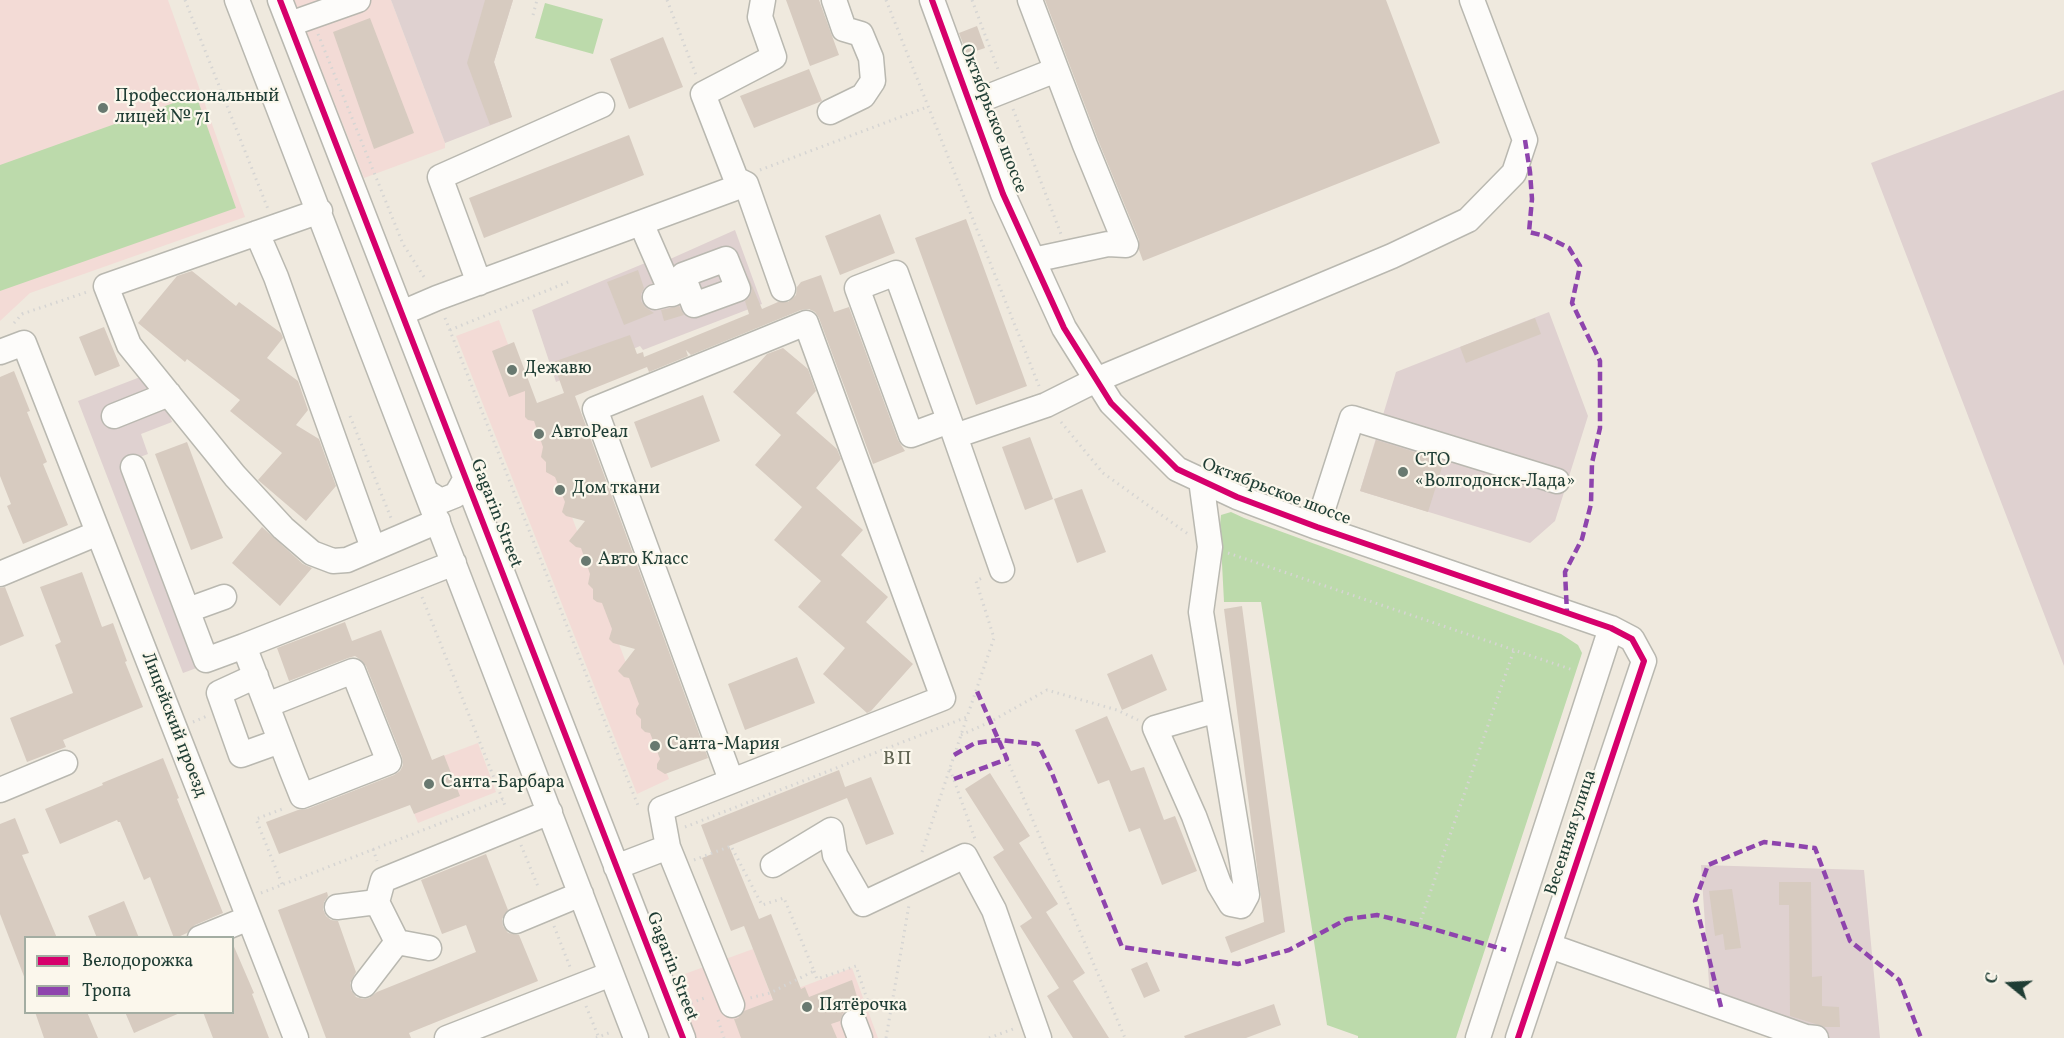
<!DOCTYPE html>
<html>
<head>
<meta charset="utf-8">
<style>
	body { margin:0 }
	#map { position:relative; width:2064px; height:1038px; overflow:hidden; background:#efe9de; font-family:Vollkorn,serif }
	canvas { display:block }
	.legend { position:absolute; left:24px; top:936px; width:210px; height:78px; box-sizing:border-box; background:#fbf7ec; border:2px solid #a3ada2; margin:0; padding:8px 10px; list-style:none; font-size:18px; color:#1f3d34 }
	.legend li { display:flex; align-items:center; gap:12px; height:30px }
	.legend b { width:30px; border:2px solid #a3ada2 }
	.north { position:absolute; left:1980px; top:954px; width:60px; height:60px; -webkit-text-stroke:4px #fbf7ec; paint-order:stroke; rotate:288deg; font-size:16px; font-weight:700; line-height:24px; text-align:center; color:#1f3d34 }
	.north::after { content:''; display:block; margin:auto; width:21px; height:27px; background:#1f3d34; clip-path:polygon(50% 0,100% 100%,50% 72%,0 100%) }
</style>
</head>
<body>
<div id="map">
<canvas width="2064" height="1038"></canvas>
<ul class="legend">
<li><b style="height:8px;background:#d6006c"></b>Велодорожка</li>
<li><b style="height:8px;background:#8e44ad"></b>Тропа</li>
</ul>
<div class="north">С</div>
</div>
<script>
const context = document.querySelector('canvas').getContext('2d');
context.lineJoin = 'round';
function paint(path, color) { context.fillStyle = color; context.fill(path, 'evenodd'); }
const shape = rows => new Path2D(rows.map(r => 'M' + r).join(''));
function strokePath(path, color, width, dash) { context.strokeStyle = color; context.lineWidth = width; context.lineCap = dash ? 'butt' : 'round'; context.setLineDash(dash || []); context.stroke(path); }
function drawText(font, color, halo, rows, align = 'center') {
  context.font = font + ' Vollkorn,serif'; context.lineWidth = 4.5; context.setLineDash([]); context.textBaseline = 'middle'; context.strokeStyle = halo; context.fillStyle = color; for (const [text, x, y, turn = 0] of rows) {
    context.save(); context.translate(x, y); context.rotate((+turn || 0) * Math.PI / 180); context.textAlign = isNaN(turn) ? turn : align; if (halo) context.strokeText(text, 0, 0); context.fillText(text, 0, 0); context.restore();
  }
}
const built = shape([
	[0,0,168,0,245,217,30,293,0,321],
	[294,0,391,0,445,143,445,148,364,178],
	[499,320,669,779,637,794,456,336],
	[478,743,496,792,418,823,398,773],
	[753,949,772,998,852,968,878,1038,693,1038,671,979]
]);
const industrial = shape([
	[391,0,513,0,494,62,512,117,445,143],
	[2064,90,2064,666,1871,163],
	[735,230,762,304,643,350,640,346,556,382,532,310,650,261,659,264],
	[1549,312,1588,416,1555,521,1530,543,1360,491,1396,372],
	[148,374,154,390,103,410,110,427,166,406,172,422,141,434,148,454,124,463,202,666,183,673,78,401],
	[1701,865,1864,870,1880,1038,1796,1038,1710,998]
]);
const green = shape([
	[545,3,603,19,593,54,535,38],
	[196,95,236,208,0,291,0,165],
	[1231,512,1244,518,1561,634,1578,645,1582,653,1456,1038,1358,1038,1358,1036,1327,1025,1261,602,1224,602,1220,525,1221,515]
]);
const building = shape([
	[485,0,513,0,494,62,512,117,490,125,467,63],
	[786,0,819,0,839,55,810,66],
	[1045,0,1386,0,1440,143,1143,261,1139,250,1139,240,1098,140],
	[370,18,414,133,374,149,333,32],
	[977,26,985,48,967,54,959,33],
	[663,37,683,87,629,109,610,59],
	[809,69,822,101,754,128,740,96],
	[629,135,644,175,484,238,469,198],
	[880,214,895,253,840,275,825,236],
	[966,219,1027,386,976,405,915,238],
	[638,270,644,288,641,294,641,301,645,307,654,313,624,325,607,282],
	[192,271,236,306,239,302,281,333,283,338,267,358,298,381,308,410,296,425,319,439,336,486,306,521,258,480,282,453,230,411,240,400,187,359,185,362,138,323,177,276],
	[821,275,834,312,849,307,898,440,905,451,873,464,819,318,815,312,809,309,801,310,691,355,686,350,688,356,649,372,647,367,575,396,708,758,665,774,657,769,657,764,660,759,650,733,645,732,641,728,641,719,636,714,636,709,639,704,629,678,624,677,618,671,635,649,613,643,609,639,612,629,602,603,597,602,593,599,593,589,588,584,590,574,581,548,576,547,569,541,585,521,566,516,562,512,565,502,555,477,546,472,546,462,541,457,543,447,534,421,528,420,525,417,525,391,509,397,492,351,514,342,537,403,564,393,553,362,630,335,637,354,643,352,644,357,749,314,745,301,749,298,752,291,748,276,762,309,778,302,788,302,796,295,797,287,801,282],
	[679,306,684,315,664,321,661,310],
	[1535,318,1541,334,1466,363,1460,347],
	[104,327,120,366,95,376,79,337],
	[783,348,808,369,816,391,796,413,837,449,841,459,816,488,863,530,841,555,888,597,866,622,913,664,871,711,867,713,823,674,845,648,798,607,821,581,774,540,802,507,755,465,781,435,733,392,767,354],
	[14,371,30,411,27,412,47,462,43,464,68,525,23,544,7,506,11,504,0,476,0,377],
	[703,395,720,441,651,468,634,422],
	[1030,437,1053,499,1025,510,1002,447],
	[1376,440,1444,461,1428,512,1360,491],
	[187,442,223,538,191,550,155,454],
	[1082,489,1106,552,1077,563,1054,499],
	[262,527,303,564,312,568,280,606,232,563],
	[82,572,102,627,113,623,127,661,125,662,143,707,63,740,66,747,27,762,10,718,73,693,55,645,61,642,40,587],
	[5,587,24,636,0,646,0,588],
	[1242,606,1285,932,1231,953,1225,937,1264,922,1224,609],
	[345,622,352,641,381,630,432,760,444,755,460,796,414,814,410,805,279,854,266,822,298,810,307,809,394,775,400,771,403,765,402,757,366,666,361,660,355,656,348,658,289,681,277,648],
	[1152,654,1167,690,1122,710,1107,674],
	[797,657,815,703,745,730,728,684],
	[1107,716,1131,771,1144,767,1164,820,1175,816,1197,871,1162,885,1140,828,1129,832,1109,780,1098,784,1075,730],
	[163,758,179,798,177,799,223,913,195,925,187,933,176,938,174,938,150,877,144,880,120,822,118,822,117,820,60,844,45,809,103,785,102,783],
	[839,770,845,787,871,777,894,834,866,845,847,798,729,846,759,919,771,914,801,989,805,987,809,997,852,980,861,1010,856,1008,848,1009,843,1013,840,1021,831,1024,837,1038,741,1038,734,1019,738,1018,744,1011,773,1000,744,926,731,931,702,858,712,854,701,825],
	[990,773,1030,836,1019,843,1058,904,1046,912,1085,973,1073,981,1109,1038,1073,1038,1047,996,1059,988,1020,926,1032,918,993,857,1004,850,965,789],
	[15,818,29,853,22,855,57,938,26,938,25,979,0,914,0,824],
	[486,854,508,910,502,919,503,926,508,933,519,935,538,981,409,1033,411,1038,326,1038,278,910,327,892,328,896,324,902,323,909,326,916,331,920,338,921,356,972,350,983,351,990,356,997,363,999,369,998,377,992,476,952,466,925,442,934,421,880],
	[1779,882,1811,882,1812,977,1822,976,1822,1006,1839,1007,1840,1027,1825,1027,1790,1016,1789,905,1779,905],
	[1732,889,1741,948,1725,950,1723,934,1715,936,1709,891],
	[124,901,139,938,97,938,88,916],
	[232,942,254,993,252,994,269,1038,213,1038,203,1012,232,1012],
	[1147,962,1160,991,1144,998,1131,969],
	[1274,1004,1281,1025,1246,1038,1185,1038,1184,1036],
	[35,1012,87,1012,98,1038,44,1038],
	[125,1012,182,1012,134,1033]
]);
const path = shape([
	[185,0,268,209],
	[667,0,696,75],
	[886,0,1039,386],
	[972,0,999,72],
	[533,15,537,0],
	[318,34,403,244,426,280],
	[1013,109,1061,234],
	[760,170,927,107],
	[445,318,639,808],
	[14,323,22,314,87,292],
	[450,330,568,282],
	[350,416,391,518],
	[1061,422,1103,473,1188,534],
	[1228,553,1573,670],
	[422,597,506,808],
	[193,722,207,716],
	[961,735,990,722,1047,690,1117,710,1138,720],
	[1007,759,1125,1038],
	[950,769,975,839],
	[685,827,967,717,994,638,976,581,984,577],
	[521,845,539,889],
	[373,849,377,861],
	[922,852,967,717],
	[694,860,731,846,762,905,784,898,814,971,770,993,750,998],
	[282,884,256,819,285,808],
	[261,893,503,799],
	[1419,925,1514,650],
	[554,926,570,967],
	[814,971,817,979,856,966,870,1008],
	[691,1003,707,997],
	[586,1006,599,1038],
	[718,1020,724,1038],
	[596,1038,611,1032],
	[886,1038,909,905],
	[989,1038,1013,1029]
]);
const minor = shape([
	[237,0,636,1038],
	[280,0,683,1038],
	[932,0,1003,194,1064,328,1111,403,1177,469,1237,497,1317,527,1611,628,1632,639,1644,661,1518,1038],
	[1030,0,1085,145,1126,245,1108,244,1033,260],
	[290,24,358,0],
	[970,104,1056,70],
	[830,112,863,96,873,81,871,58,861,34,844,29,834,0],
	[746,184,783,289],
	[320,211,106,286,129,345,235,476,283,528,312,553,333,561,347,560,438,521],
	[641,223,672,294],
	[257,233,276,277,373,548],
	[479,283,440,177,602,105],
	[655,297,688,289,694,305,738,289,726,259,683,275,688,289],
	[402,313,437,298,746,184,736,179,703,94,774,57,760,17,763,0],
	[0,352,24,343,296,1038],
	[114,416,169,394],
	[949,421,911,435,857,288,896,273,955,436],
	[133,467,206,660,244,646],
	[1201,480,1210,547,1201,612,1217,710,1242,862,1247,895,1241,906,1231,904,1219,884,1194,816,1155,728,1217,710],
	[427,492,441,501,456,495,466,478],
	[1317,527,1352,418,1557,481],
	[1002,570,955,436,1046,405,1096,380,1392,256,1468,220,1514,173,1525,140,1472,0],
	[0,574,98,533],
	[188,610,224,597],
	[256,676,219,693,241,755,280,741],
	[267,705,353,671,389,762,302,796,292,771,244,646,454,563],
	[0,790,65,763],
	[668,847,732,1005],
	[773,865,831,830,835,855,863,904,965,856,994,910,1039,1038],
	[616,867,668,847,661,809,943,698,806,323,595,409,731,780],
	[377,902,397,942,429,948],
	[337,907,377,902,383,880,550,812],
	[516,921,581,894],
	[200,938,249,918],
	[1550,946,1806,1037,1816,1038],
	[364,985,397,942],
	[854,1022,860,1038],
	[447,1038,611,974],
	[1478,1038,1611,628]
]);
const quiet = shape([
	[1525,140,1530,172,1532,199,1529,232,1545,236,1569,248,1580,266,1572,303,1600,361,1600,428,1592,463,1591,504,1582,539,1565,572,1567,613],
	[954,755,975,743,999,740,1038,744,1051,771,1122,947,1238,964,1289,950,1347,919,1377,915,1419,925,1506,950],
	[954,779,1007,759,976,689],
	[1721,1007,1695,901,1708,865,1764,842,1815,848,1850,941,1899,980,1921,1038]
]);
const cycleway = shape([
	[280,0,683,1038],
	[932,0,1003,194,1064,328,1111,403,1177,469,1237,497,1317,527,1611,628,1632,639,1644,661,1518,1038]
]);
const markers = [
	[103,108,6,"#687970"],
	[512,370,6,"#687970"],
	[539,434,6,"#687970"],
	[1403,472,6,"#687970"],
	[560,490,6,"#687970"],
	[586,561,6,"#687970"],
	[655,746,6,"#687970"],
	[429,784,6,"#687970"],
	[807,1007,6,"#687970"]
];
const poiNames = [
	["Профессиональный",115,98],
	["лицей № 71",115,119],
	["Дежавю",524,370],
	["АвтоРеал",551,434],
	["СТО",1415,462],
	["«Волгодонск-Лада»",1415,483],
	["Дом ткани",572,490],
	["Авто Класс",598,561],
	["Санта-Мария",667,746],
	["Санта-Барбара",441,784],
	["Пятёрочка",819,1007]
];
const streetNames = [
	["Октябрьское шоссе",992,119,69],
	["Октябрьское шоссе",1276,493,21],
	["Gagarin Street",495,514,69],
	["Лицейский проезд",173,725,69],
	["Весенняя улица",1572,833,-72],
	["Gagarin Street",671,967,69]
];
const neighbourhoodNames = [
	["ВП",898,760]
];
paint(built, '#f3dbd6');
paint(industrial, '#dfd1d0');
paint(green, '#bcdaab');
paint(building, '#d7cbc0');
strokePath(minor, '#b9b8b0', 27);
strokePath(path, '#d6d5d3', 3, [1.5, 4.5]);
strokePath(minor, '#fdfcfa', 24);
strokePath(quiet, '#8e44ad', 4.5, [9, 4.5]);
strokePath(cycleway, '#d6006c', 6);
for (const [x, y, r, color] of markers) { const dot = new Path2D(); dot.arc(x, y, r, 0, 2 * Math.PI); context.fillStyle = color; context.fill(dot); strokePath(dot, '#fbf7ec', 2); }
drawText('18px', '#1f3d34', '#fbf7ec', poiNames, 'left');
drawText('18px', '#1f3d34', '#fbf7ec', streetNames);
context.letterSpacing = '1.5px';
drawText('20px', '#626553', '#fbf7ec', neighbourhoodNames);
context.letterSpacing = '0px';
</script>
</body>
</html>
